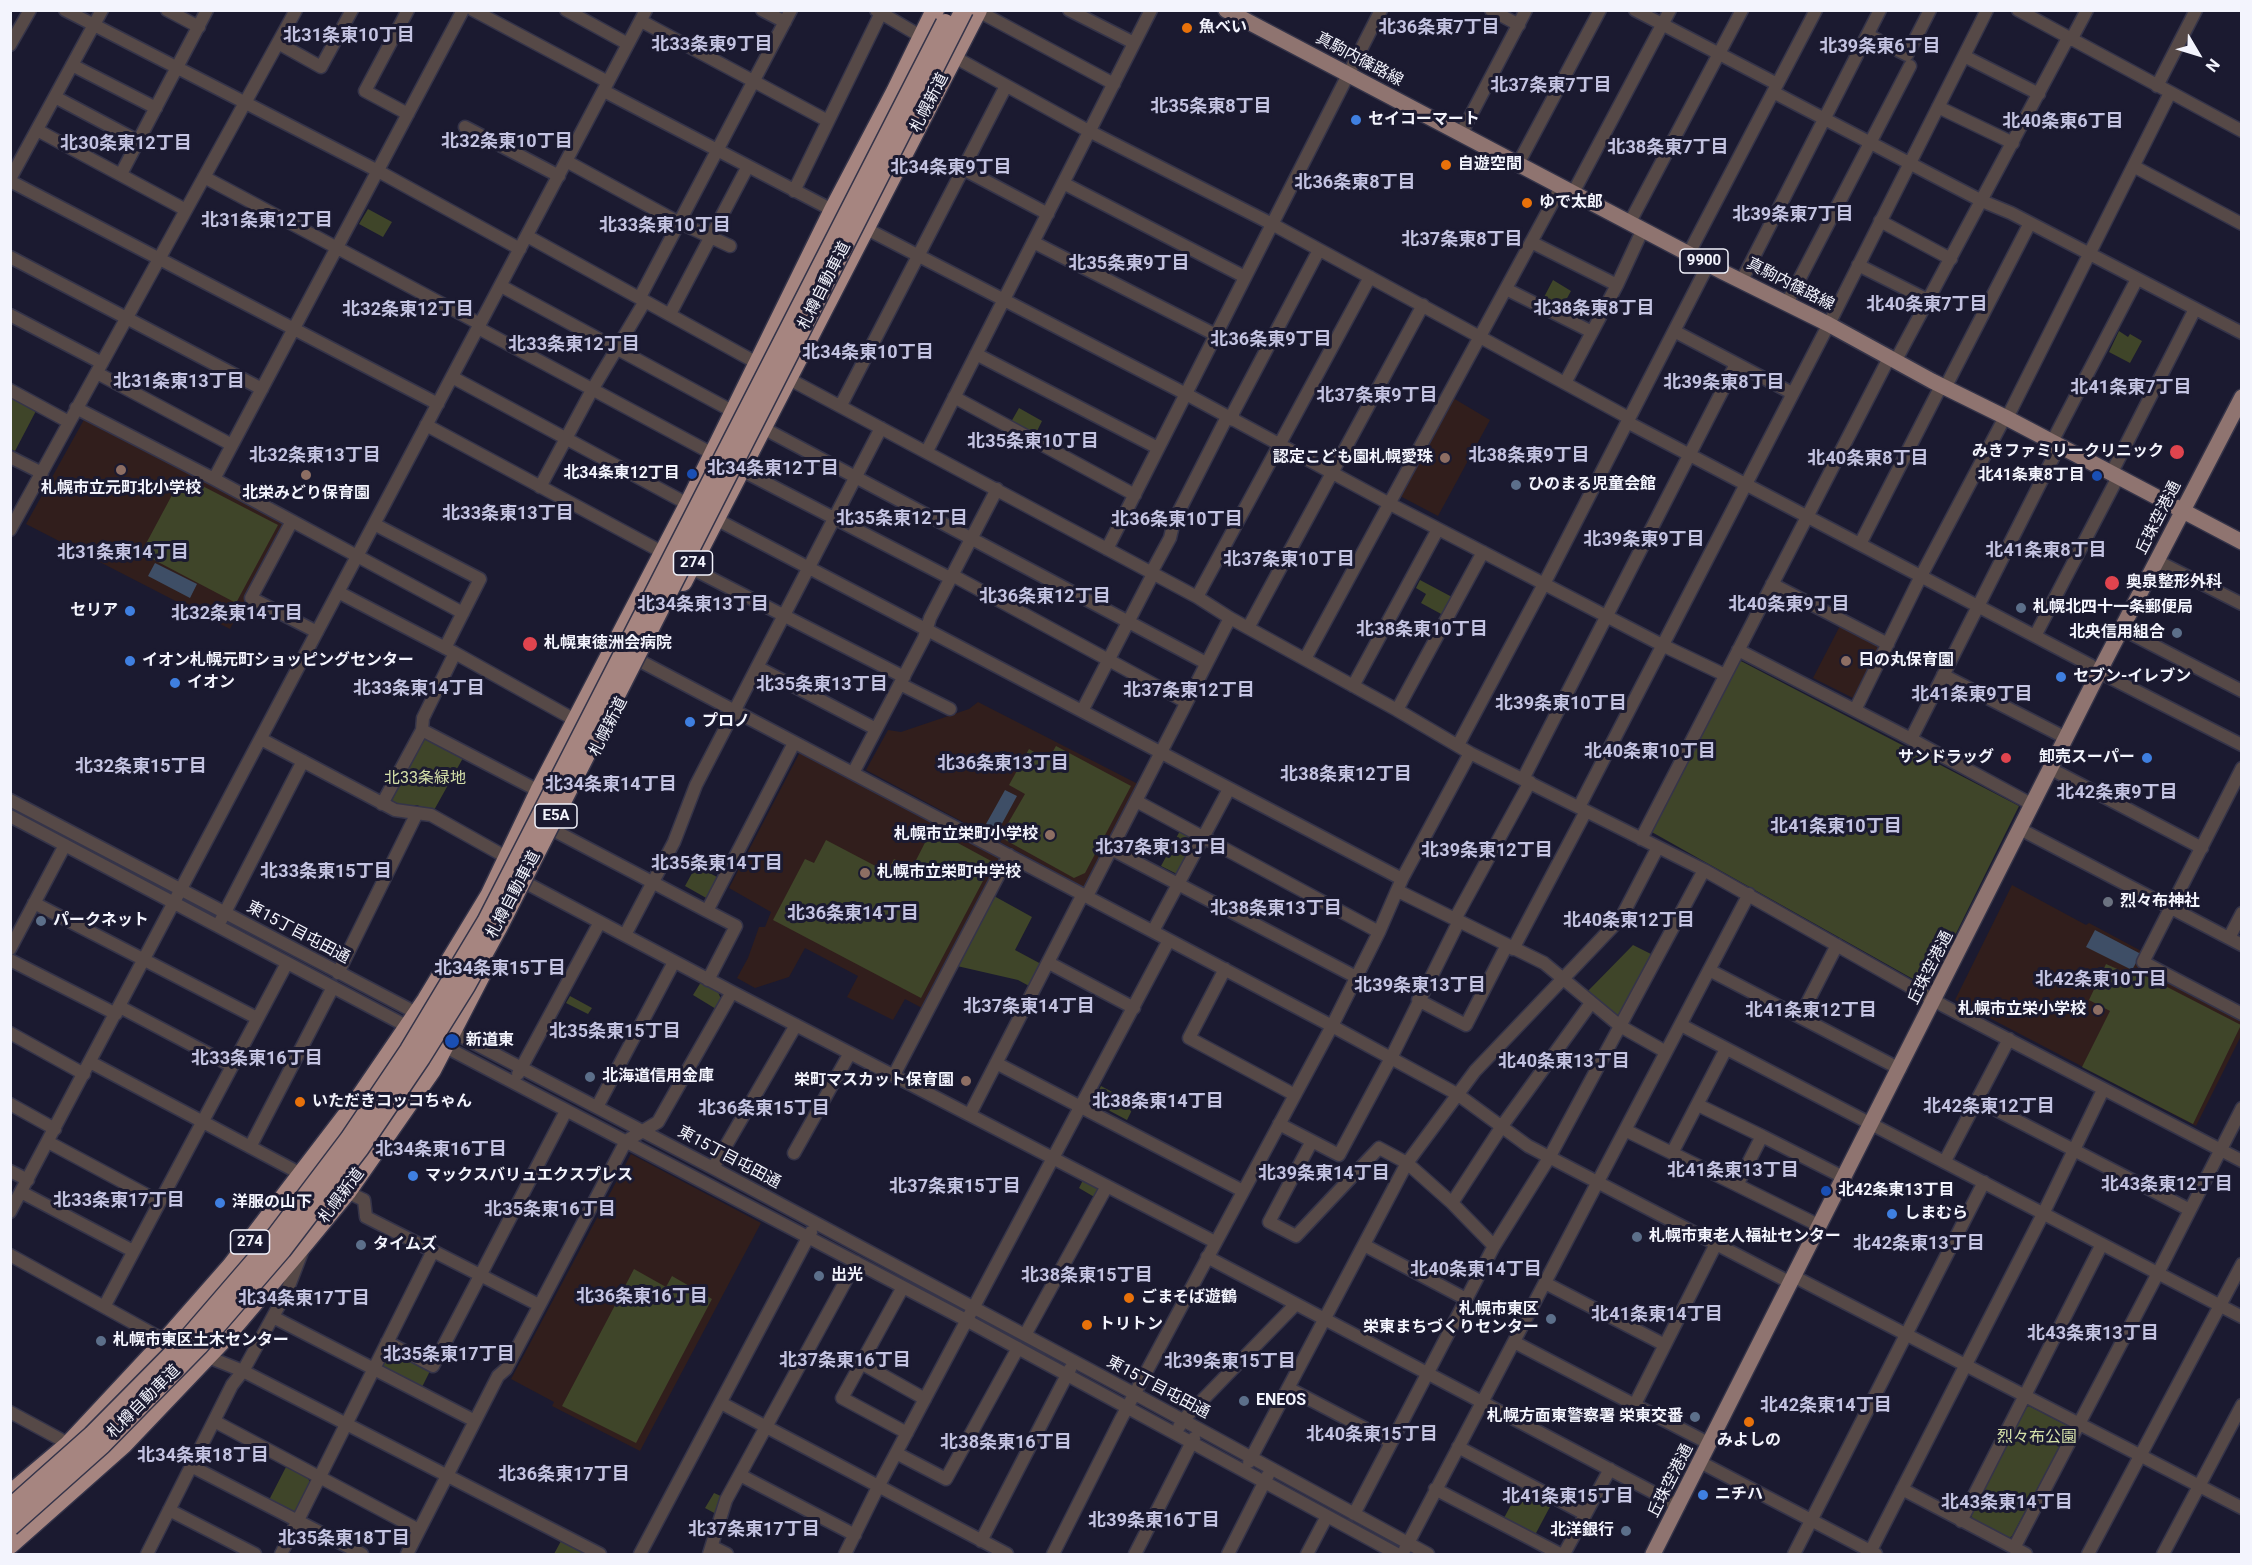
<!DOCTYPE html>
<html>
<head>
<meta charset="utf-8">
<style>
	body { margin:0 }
	#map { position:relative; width:2252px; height:1565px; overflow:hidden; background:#1b1a30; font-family:Roboto,sans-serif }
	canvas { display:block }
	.frame { position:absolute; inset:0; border:12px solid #f3f4fd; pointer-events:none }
	.north { position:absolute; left:2168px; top:24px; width:60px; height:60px; -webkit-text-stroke:4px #1b1a30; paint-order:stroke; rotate:128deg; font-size:16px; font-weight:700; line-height:24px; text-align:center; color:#f3f4fd }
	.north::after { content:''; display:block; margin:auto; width:21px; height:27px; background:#f3f4fd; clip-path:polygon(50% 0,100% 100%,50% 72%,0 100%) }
</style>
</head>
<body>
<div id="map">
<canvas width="2252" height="1565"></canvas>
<div class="frame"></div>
<div class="north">N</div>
</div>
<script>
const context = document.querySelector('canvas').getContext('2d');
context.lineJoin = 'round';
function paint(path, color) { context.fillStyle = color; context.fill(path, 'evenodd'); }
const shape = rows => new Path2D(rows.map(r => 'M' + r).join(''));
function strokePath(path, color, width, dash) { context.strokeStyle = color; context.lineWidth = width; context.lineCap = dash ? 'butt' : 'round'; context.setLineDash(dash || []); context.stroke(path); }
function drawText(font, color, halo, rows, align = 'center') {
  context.font = font + ' Roboto,"Noto Sans JP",sans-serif'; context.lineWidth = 6; context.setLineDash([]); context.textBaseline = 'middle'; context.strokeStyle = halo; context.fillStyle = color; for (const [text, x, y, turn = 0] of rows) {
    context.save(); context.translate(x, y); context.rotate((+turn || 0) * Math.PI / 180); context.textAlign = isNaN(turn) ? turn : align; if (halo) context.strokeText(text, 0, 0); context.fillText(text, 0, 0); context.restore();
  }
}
const education = shape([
	[1453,398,1490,420,1438,516,1400,496],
	[86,416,285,523,230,629,26,524],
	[1841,624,1880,645,1853,698,1813,678],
	[978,702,1138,784,1084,887,866,770,888,730,901,732,969,709],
	[800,752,1002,858,922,1008,905,999,893,1020,847,997,858,976,805,948,789,977,755,988,737,978,748,958,759,927,765,927,771,912,729,888],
	[2012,885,2086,925,2089,923,2145,953,2139,966,2241,1020,2241,1036,2196,1126,1955,1000],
	[631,1154,761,1223,640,1451,552,1406,554,1402,511,1379]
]);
const green = shape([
	[368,209,392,222,383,237,359,224],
	[1553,280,1571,291,1561,309,1543,299],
	[2119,331,2128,337,2130,334,2142,341,2130,363,2109,352],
	[10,394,37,409,15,451,11,449],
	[1019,408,1042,421,1035,435,1011,422],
	[189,479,278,525,236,603,141,553,179,482,185,485],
	[1420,580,1452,597,1443,615,1421,603,1426,594,1416,588],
	[1737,659,2019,806,1929,988,1650,831],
	[421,735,463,758,433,812,417,805,399,805,387,799],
	[1056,746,1131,786,1085,873,1074,878,1000,837,1025,794,1009,785,1029,749,1048,760],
	[932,829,993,862,921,998,773,920,805,859,814,863,826,840,887,872,894,859,912,868],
	[1181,829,1198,839,1179,875,1161,866],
	[696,866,719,878,708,899,685,886],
	[994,896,1032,917,1015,950,1043,965,1031,987,1018,980,957,966],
	[1633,945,1651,954,1619,1015,1615,1016,1587,992],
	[2106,964,2133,976,2136,971,2241,1025,2193,1124,2082,1067,2110,1011,2089,1000],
	[701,982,718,992,721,999,716,1009,693,995],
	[570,996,592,1008,588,1014,566,1003],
	[1101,1086,1135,1104,1127,1120,1093,1102],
	[1084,1178,1102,1188,1096,1198,1079,1188],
	[634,1269,666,1287,672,1276,712,1299,636,1443,562,1406],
	[392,1348,431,1369,422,1387,383,1366],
	[2029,1406,2068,1426,2068,1431,2012,1536,2009,1538,1973,1520,1971,1514,2025,1408],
	[286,1467,308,1478,310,1483,296,1511,292,1512,269,1500],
	[1521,1486,1552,1503,1535,1535,1504,1518],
	[714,1493,723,1497,718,1515,705,1508],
	[561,1541,587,1554,554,1554]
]);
const water = shape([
	[155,563,197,584,190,598,148,576],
	[1005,790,1017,796,998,831,986,824],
	[2095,930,2141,954,2132,970,2086,947]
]);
const minor = shape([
	[65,10,378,171,520,249],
	[167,10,199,27],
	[473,10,608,82],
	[566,10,628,44],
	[762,10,785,22],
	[876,10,927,40],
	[1069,10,1134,43],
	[1491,10,1519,25],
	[1635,10,1777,84],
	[2018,10,2242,131],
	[978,11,1114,84],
	[641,21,828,121],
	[1868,35,1907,55,1930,10],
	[2071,40,2087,10],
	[278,43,321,67,352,10],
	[10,45,30,10],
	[949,54,1085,129,1272,224,1629,418],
	[1964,56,2039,94],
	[72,65,156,108],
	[2157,86,2196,10],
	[604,91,838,213],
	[1773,92,1982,201,2011,213,2242,333],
	[55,97,138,141],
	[1938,107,2013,143],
	[408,114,365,91,408,10],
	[465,127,559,176],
	[37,130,186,210],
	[1461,134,1526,10],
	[566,161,678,222,730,246],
	[1518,164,1600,10],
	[2135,167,2242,224],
	[963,169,1048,214],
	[121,174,207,10],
	[204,177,480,324],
	[10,179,102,10],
	[10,181,438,404],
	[1063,183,1245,277],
	[794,191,881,13],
	[1573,193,1670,10],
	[1880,221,1951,259],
	[1630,222,1742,10],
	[861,226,1186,394,1390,504,1662,645,1725,675],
	[527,236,757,363],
	[1033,242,1216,335],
	[1531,242,1617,285],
	[1689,253,1816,10],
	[10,257,262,389],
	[1858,265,1928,300],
	[1742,280,1880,10],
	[501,286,734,412],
	[1506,289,1592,332],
	[640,297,791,10],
	[1787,303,1910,66],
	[670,314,748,166],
	[10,315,102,363],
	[478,328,713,454],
	[1674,331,1792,393],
	[976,354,1158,448],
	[1896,360,2068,38],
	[97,373,232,445],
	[452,377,695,508],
	[789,379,1197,597,1230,618,1397,710,1470,753,1704,870,1944,1006,2242,1161],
	[1565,383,1617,285,1643,229],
	[1945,388,2030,223],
	[10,390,69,422],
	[954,397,1135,495],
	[841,405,1006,86],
	[76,408,214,479,463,613],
	[2007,418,2170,93],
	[1233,420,1233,413,1319,250],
	[1627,422,2090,665,2099,672,2242,745],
	[426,425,662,552],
	[763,428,1206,663],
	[2052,442,2137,279],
	[927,451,1151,10],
	[10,457,42,473],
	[741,470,950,578],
	[2111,474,2195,309],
	[214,479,463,10],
	[540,487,592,390,645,301],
	[710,516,1402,879],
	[292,521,251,598,317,632],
	[374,524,480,579,445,648],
	[10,530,296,10],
	[1860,544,1941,386],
	[1107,549,1381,10],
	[2157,561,2242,604],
	[691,568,904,677],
	[1151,573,1170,538,1174,521,1227,417],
	[952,575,1186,702],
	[1772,584,1888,644],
	[338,592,455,653,575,720],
	[1197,597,1370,277],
	[1248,628,1423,305],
	[2122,629,2242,691],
	[2035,636,2118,477],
	[1738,650,1911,739,2033,805],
	[1305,659,1561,187],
	[642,662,1332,1026,1457,1094,1528,1146,1791,1283],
	[757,667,876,729],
	[1943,675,2066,738],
	[900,684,950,709],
	[1353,686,1438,529],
	[1397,710,1483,552],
	[1855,710,1921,576,2005,417],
	[1082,711,1153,574],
	[422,730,539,791],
	[261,739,395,810,431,815,506,857],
	[1911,739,2059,446],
	[1458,745,1544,584,1709,263],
	[2242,768,2143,962,2242,1014],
	[2051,769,2202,848],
	[853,773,924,638,930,618,997,489],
	[1523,779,1736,364],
	[10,800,424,1017],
	[1136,801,1379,932],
	[382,804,422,730,423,718,455,653],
	[1579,807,1834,314,1987,10],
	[10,816,414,1030],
	[2020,829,2242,945],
	[555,831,707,911],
	[1641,839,1890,356],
	[1111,849,1356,977],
	[528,884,732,992,1215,1242],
	[1398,891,1544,963,1620,1026,1666,1052],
	[1087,896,1230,618],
	[34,903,257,1018],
	[1455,919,1530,782],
	[221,920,303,761],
	[1153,931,1229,789],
	[625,935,674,842,696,785,881,428],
	[2229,938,2242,913],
	[10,949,65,845],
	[1513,949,1586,811],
	[10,960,116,1014],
	[1049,963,1134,1008],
	[1225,969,1189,1038,1295,1095],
	[1709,970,1900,1069],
	[338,973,417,813],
	[708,980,736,926,707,911,794,743],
	[1418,1000,1466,1025,1507,945],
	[120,1007,232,1066],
	[1800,1017,1837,945],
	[1681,1025,2242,1317],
	[447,1029,713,1168,1135,1394,1428,1554],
	[10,1033,84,1074],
	[440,1044,966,1320,1397,1554],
	[90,1062,303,1175],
	[996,1063,1243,1191],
	[518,1074,600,922],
	[894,1075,1009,855],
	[1977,1100,2190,1210],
	[10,1104,55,1129],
	[597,1107,674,962],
	[970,1114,1083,894],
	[1279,1124,1339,1155,1391,1058,1459,921],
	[1625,1130,1737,1185,1762,1136,1698,1105],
	[1762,1136,1845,1178],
	[1312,1141,1269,1222,1296,1236,1379,1148,1407,1163,1452,1203,1494,1246,1354,1514],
	[48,1142,160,1202],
	[250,1147,333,987],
	[794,1153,850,1053],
	[1672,1153,1726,1049],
	[1945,1161,2009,1039],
	[713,1168,796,1025],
	[10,1171,28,1180],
	[1737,1185,1820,1226],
	[21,1192,133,1251],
	[347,1192,364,1200,366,1217,539,1305],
	[1452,1203,1502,1126,1591,1003],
	[10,1212,646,10],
	[1364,1245,1466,1299],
	[1494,1246,1549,1158,1704,870],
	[10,1255,155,1335,170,1342],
	[1207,1257,1679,1506],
	[1795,1277,2242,1508],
	[1545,1283,1665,1345],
	[903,1287,842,1398,907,1433],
	[104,1307,287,963],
	[273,1317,475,1421],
	[1025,1335,1107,1186],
	[387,1342,433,1366,566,1111],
	[1514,1342,1710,1444],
	[203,1355,243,1371,600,1554],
	[861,1363,925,1399],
	[1288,1388,1391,1442],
	[721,1403,1007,1554],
	[1635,1404,1716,1244],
	[10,1412,69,1444],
	[214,1421,419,1530],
	[1179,1427,1183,1420,1296,1304],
	[1458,1447,1585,1514],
	[896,1453,946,1479,1018,1348],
	[1249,1462,1407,1163,1475,1071,1621,918,1658,847],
	[1700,1462,1876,1554],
	[191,1466,362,1554],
	[740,1475,855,1535],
	[1435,1489,1560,1554],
	[1902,1489,2026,1554],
	[169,1510,255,1554],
	[1961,1521,2102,1244],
	[981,1541,1070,1369],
	[713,1547,727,1554],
	[2014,1548,2158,1273,2242,1108],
	[1405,1549,1749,894],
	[147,1554,232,1385,243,1371,287,1291,302,1252],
	[281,1554,433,1251],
	[407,1554,498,1376,506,1369,626,1141,658,1122,732,992],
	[640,1554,811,1232],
	[709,1554,726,1500,856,1262],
	[845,1554,878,1487,1169,940],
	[1053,1554,1121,1419,1332,1026,1379,932,1402,879,1470,753],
	[1135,1554,1194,1438],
	[1228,1554,1268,1475],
	[1307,1554,1327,1516],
	[1564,1554,1610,1469],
	[1794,1554,1984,1182],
	[1869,1554,2043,1214,2103,1090],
	[2088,1554,2242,1264],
	[2163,1554,2242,1405]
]);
const major = shape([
	[1226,10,1723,272,1828,324,1932,381,2005,417,2242,542],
	[1653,1554,2099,672,2242,397]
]);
const highway = shape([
	[683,582,978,10],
	[10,1494,69,1444,166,1340,231,1266,355,1104,426,1000,489,896,539,791,688,505,833,210,895,92,935,10],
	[10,1545,123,1445,221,1342,305,1243,347,1192,432,1070,487,964]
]);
const highwayBridge = shape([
	[10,1508,92,1435,189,1337,271,1242,349,1139,409,1050,486,922,945,23],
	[10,1527,102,1445,199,1346,282,1250,360,1148,421,1058,466,986,498,928,964,10]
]);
const markers = [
	[1187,28,6,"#e8710a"],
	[1356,120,6,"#3f7fe0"],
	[1446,165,6,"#e8710a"],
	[1527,203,6,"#e8710a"],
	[2177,452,8,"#e0444e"],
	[1445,458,6,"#8d6e63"],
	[121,470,6,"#8d6e63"],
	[692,474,6,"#1a4fb4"],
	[306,475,6,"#8d6e63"],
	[2097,476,6,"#1a4fb4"],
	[1516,485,6,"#5c6f8a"],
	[2112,583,8,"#e0444e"],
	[2021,608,6,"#5c6f8a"],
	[130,611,6,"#3f7fe0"],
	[2177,633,6,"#5c6f8a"],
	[530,644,8,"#e0444e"],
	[130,661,6,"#3f7fe0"],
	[1846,661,6,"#8d6e63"],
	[2061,677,6,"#3f7fe0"],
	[175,683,6,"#3f7fe0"],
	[690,722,6,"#3f7fe0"],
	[2006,758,6,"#e0444e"],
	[2147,758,6,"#3f7fe0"],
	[1050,835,6,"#8d6e63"],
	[865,873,6,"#8d6e63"],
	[2108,902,6,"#6b7280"],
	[41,921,6,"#5c6f8a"],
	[2098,1010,6,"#8d6e63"],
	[452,1041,8,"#1a4fb4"],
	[590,1077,6,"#5c6f8a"],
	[966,1081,6,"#8d6e63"],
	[300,1102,6,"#e8710a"],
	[413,1176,6,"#3f7fe0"],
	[1826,1191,6,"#1a4fb4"],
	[220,1203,6,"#3f7fe0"],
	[1892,1214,6,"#3f7fe0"],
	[1637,1237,6,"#5c6f8a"],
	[361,1245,6,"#5c6f8a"],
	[819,1276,6,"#5c6f8a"],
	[1129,1298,6,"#e8710a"],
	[1551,1319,6,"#5c6f8a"],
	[1087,1325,6,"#e8710a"],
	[101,1341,6,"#5c6f8a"],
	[1244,1401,6,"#5c6f8a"],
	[1695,1417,6,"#5c6f8a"],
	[1749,1422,6,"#e8710a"],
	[1703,1495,6,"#3f7fe0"],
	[1626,1531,6,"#5c6f8a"]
];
const shields = [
	[1704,261,48],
	[693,563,39],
	[556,816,42],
	[250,1242,39]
];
const shieldNames = [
	["9900",1704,261],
	["274",693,563],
	["E5A",556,816],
	["274",250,1242]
];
const poiNames = [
	["魚べい",1199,28],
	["セイコーマート",1368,120],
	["自遊空間",1458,165],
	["ゆで太郎",1539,203],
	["みきファミリークリニック",2164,452,"right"],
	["認定こども園札幌愛珠",1433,458,"right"],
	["北34条東12丁目",680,474,"right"],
	["北41条東8丁目",2085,476,"right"],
	["ひのまる児童会館",1528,485],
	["札幌市立元町北小学校",121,489,"center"],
	["北栄みどり保育園",306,494,"center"],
	["奥泉整形外科",2126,583],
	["札幌北四十一条郵便局",2033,608],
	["セリア",118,611,"right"],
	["北央信用組合",2165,633,"right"],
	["札幌東徳洲会病院",544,644],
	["イオン札幌元町ショッピングセンター",142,661],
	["日の丸保育園",1858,661],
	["セブン-イレブン",2073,677],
	["イオン",187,683],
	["プロノ",702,722],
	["サンドラッグ",1994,758,"right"],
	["卸売スーパー",2135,758,"right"],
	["札幌市立栄町小学校",1038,835,"right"],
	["札幌市立栄町中学校",877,873],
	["烈々布神社",2120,902],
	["パークネット",53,921],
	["札幌市立栄小学校",2086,1010,"right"],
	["新道東",466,1041],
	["北海道信用金庫",602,1077],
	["栄町マスカット保育園",954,1081,"right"],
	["いただきコッコちゃん",312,1102],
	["マックスバリュエクスプレス",425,1176],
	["北42条東13丁目",1838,1191],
	["洋服の山下",232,1203],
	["しまむら",1904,1214],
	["札幌市東老人福祉センター",1649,1237],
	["タイムズ",373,1245],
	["出光",831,1276],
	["ごまそば遊鶴",1141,1298],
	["札幌市東区",1539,1310,"right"],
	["栄東まちづくりセンター",1539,1328,"right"],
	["トリトン",1099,1325],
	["札幌市東区土木センター",113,1341],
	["ENEOS",1256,1401],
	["札幌方面東警察署 栄東交番",1683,1417,"right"],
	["みよしの",1749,1441,"center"],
	["ニチハ",1715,1495],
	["北洋銀行",1614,1531,"right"]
];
const streetNames = [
	["真駒内篠路線",1359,60,28],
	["札幌新道",930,103,-63],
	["真駒内篠路線",1790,285,27],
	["札樽自動車道",825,286,-63],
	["丘珠空港通",2159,518,-63],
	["札幌新道",609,727,-63],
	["札樽自動車道",514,895,-62],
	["東15丁目屯田通",298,933,28],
	["丘珠空港通",1931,968,-63],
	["東15丁目屯田通",729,1158,28],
	["札幌新道",342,1196,-53],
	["東15丁目屯田通",1158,1388,28],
	["札樽自動車道",144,1402,-45],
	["丘珠空港通",1671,1481,-63]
];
const parkNames = [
	["北33条緑地",425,779],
	["烈々布公園",2037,1438]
];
const neighbourhoodNames = [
	["北36条東7丁目",1439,28],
	["北31条東10丁目",349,36],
	["北33条東9丁目",712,45],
	["北39条東6丁目",1880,47],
	["北37条東7丁目",1551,86],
	["北35条東8丁目",1211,107],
	["北40条東6丁目",2063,122],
	["北32条東10丁目",507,142],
	["北30条東12丁目",126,144],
	["北38条東7丁目",1668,148],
	["北34条東9丁目",951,168],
	["北36条東8丁目",1355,183],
	["北39条東7丁目",1793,215],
	["北31条東12丁目",267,221],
	["北33条東10丁目",665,226],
	["北37条東8丁目",1462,240],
	["北35条東9丁目",1129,264],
	["北40条東7丁目",1927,305],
	["北38条東8丁目",1594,309],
	["北32条東12丁目",408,310],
	["北36条東9丁目",1271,340],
	["北33条東12丁目",574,345],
	["北34条東10丁目",868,353],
	["北31条東13丁目",179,382],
	["北39条東8丁目",1724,383],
	["北41条東7丁目",2131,388],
	["北37条東9丁目",1377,396],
	["北35条東10丁目",1033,442],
	["北32条東13丁目",315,456],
	["北38条東9丁目",1529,456],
	["北40条東8丁目",1868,459],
	["北34条東12丁目",773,469],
	["北33条東13丁目",508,514],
	["北35条東12丁目",902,519],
	["北36条東10丁目",1177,520],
	["北39条東9丁目",1644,540],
	["北41条東8丁目",2046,551],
	["北31条東14丁目",123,553],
	["北37条東10丁目",1289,560],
	["北36条東12丁目",1045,597],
	["北34条東13丁目",703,605],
	["北40条東9丁目",1789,605],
	["北32条東14丁目",237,614],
	["北38条東10丁目",1422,630],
	["北35条東13丁目",822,685],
	["北33条東14丁目",419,689],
	["北37条東12丁目",1189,691],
	["北41条東9丁目",1972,695],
	["北39条東10丁目",1561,704],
	["北40条東10丁目",1650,752],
	["北36条東13丁目",1003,764],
	["北32条東15丁目",141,767],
	["北38条東12丁目",1346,775],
	["北34条東14丁目",611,785],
	["北42条東9丁目",2117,793],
	["北41条東10丁目",1836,827],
	["北37条東13丁目",1161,848],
	["北39条東12丁目",1487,851],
	["北35条東14丁目",717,864],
	["北33条東15丁目",326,872],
	["北38条東13丁目",1276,909],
	["北36条東14丁目",853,914],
	["北40条東12丁目",1629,921],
	["北34条東15丁目",500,969],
	["北42条東10丁目",2101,980],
	["北39条東13丁目",1420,986],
	["北37条東14丁目",1029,1007],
	["北41条東12丁目",1811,1011],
	["北35条東15丁目",615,1032],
	["北33条東16丁目",257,1059],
	["北40条東13丁目",1564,1062],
	["北38条東14丁目",1158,1102],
	["北42条東12丁目",1989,1107],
	["北36条東15丁目",764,1109],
	["北34条東16丁目",441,1150],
	["北41条東13丁目",1733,1171],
	["北39条東14丁目",1324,1174],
	["北43条東12丁目",2167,1185],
	["北37条東15丁目",955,1187],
	["北33条東17丁目",119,1201],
	["北35条東16丁目",550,1210],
	["北42条東13丁目",1919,1244],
	["北40条東14丁目",1476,1270],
	["北38条東15丁目",1087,1276],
	["北36条東16丁目",642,1297],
	["北34条東17丁目",304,1299],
	["北41条東14丁目",1657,1315],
	["北43条東13丁目",2093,1334],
	["北35条東17丁目",449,1355],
	["北37条東16丁目",845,1361],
	["北39条東15丁目",1230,1362],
	["北42条東14丁目",1826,1406],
	["北40条東15丁目",1372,1435],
	["北38条東16丁目",1006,1443],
	["北34条東18丁目",203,1456],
	["北36条東17丁目",564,1475],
	["北41条東15丁目",1568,1497],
	["北43条東14丁目",2007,1503],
	["北39条東16丁目",1154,1521],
	["北37条東17丁目",754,1530],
	["北35条東18丁目",344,1539]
];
paint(education, '#311e1c');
paint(green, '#3f4529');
paint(water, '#3e4e66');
strokePath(minor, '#353449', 15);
strokePath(major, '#353449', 18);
strokePath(highway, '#353449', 21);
strokePath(minor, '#564947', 12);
strokePath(major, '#8f7470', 15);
strokePath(highway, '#a68580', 18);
strokePath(highwayBridge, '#353449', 21, []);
strokePath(highwayBridge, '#a68580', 18);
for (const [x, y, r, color] of markers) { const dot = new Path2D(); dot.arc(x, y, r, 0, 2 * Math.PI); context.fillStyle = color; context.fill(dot); strokePath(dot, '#1b1a30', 2); }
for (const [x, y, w] of shields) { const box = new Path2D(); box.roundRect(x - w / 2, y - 12, w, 24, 4.5); context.fillStyle = '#1b1a30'; context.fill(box); strokePath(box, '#f3f4fd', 1.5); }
drawText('bold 15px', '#f3f4fd', null, shieldNames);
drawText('bold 16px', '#f3f4fd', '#1b1a30', poiNames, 'left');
drawText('16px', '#f3f4fd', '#1b1a30', streetNames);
drawText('16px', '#d5e1a9', '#1b1a30', parkNames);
drawText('bold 18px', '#c3c3e1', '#1b1a30', neighbourhoodNames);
</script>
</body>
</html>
